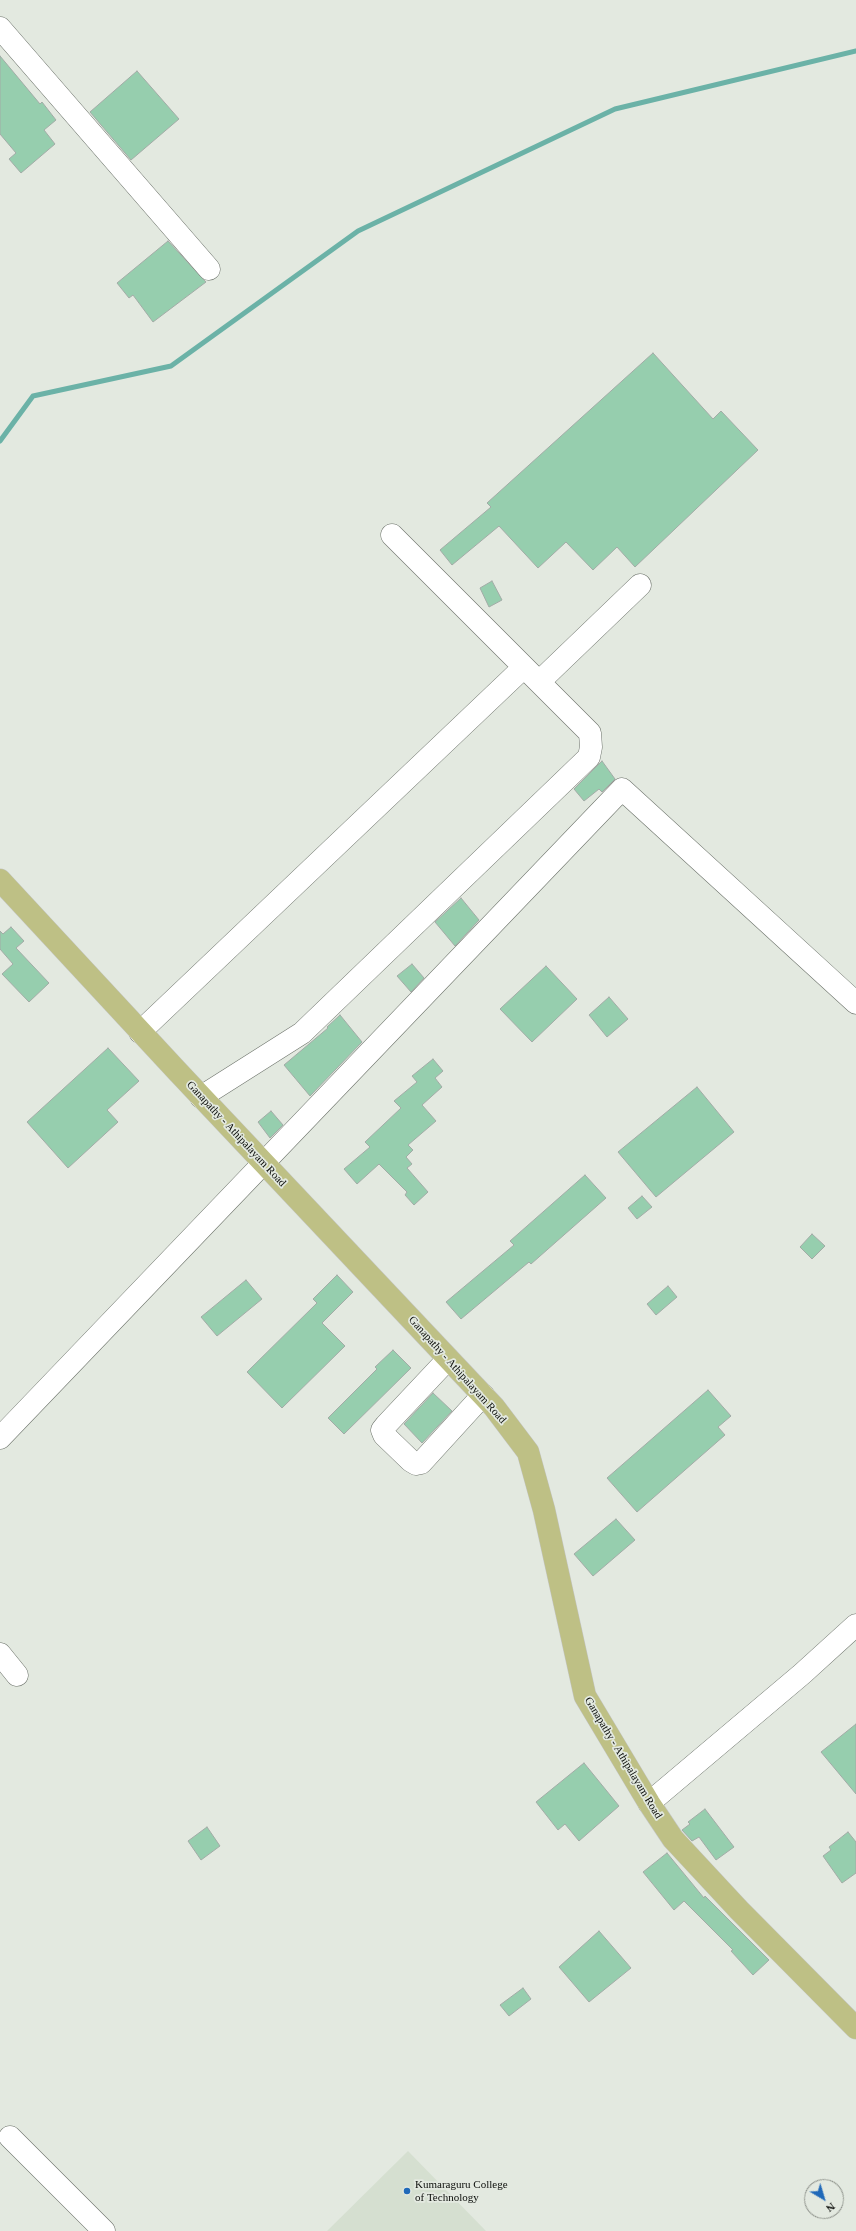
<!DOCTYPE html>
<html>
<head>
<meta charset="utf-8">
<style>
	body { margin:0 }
	#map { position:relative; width:856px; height:2231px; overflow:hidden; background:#e3e9e0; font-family:Georgia,serif }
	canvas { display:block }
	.north { position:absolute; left:804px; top:2179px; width:40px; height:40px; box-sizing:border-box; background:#e3e9e0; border:1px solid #8d918a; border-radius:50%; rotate:142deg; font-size:11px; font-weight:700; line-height:16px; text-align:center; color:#0b0d0a }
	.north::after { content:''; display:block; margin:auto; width:14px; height:18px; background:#2069b9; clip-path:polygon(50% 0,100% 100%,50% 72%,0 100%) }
</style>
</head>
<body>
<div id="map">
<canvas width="856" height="2231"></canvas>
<div class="north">N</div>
</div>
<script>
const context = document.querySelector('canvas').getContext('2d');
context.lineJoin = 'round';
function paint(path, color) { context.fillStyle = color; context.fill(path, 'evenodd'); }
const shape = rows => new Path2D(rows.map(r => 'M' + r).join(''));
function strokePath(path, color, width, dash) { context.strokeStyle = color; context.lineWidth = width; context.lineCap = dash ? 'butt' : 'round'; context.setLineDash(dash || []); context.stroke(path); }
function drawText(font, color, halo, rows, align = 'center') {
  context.font = font + ' Georgia,serif'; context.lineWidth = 3.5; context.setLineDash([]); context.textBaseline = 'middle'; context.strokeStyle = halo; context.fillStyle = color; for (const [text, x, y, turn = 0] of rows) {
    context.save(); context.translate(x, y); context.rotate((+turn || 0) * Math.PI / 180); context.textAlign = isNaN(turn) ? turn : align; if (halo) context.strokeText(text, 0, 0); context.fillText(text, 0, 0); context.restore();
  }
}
const built = shape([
	[408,2151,486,2231,327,2231]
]);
const stream = shape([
	[0,441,33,396,171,366,358,231,615,109,856,51]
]);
const building = shape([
	[0,56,40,104,42,102,56,120,44,130,55,144,21,173,9,159,16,153,0,134,0,56],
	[137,71,179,119,131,160,90,112,137,71],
	[168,241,206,282,153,322,133,295,129,298,117,283,168,241],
	[653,353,713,419,721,411,758,450,635,567,617,547,593,570,566,542,538,568,499,526,452,565,440,550,491,507,487,503,653,353],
	[492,581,502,600,489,607,480,588,492,581],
	[602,761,615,779,602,792,599,789,584,801,574,789,602,761],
	[461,898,479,920,455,946,435,922,461,898],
	[11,927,24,941,16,948,49,983,29,1002,2,974,13,964,0,949,0,931,3,934,11,927],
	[412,964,424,978,411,992,397,976,412,964],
	[546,966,577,999,532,1042,500,1009,546,966],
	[609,997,628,1019,607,1037,589,1015,609,997],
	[340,1015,362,1042,310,1096,284,1065,328,1028,327,1027,340,1015],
	[108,1048,139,1081,107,1110,118,1122,68,1168,27,1122,108,1048],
	[433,1059,443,1071,435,1078,442,1087,422,1105,436,1121,408,1145,413,1150,406,1157,412,1164,407,1168,428,1192,414,1205,405,1195,407,1192,379,1164,357,1184,344,1169,370,1147,365,1142,401,1108,394,1101,417,1082,412,1076,433,1059],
	[697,1087,734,1132,656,1197,618,1152,697,1087],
	[271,1111,283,1125,270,1138,258,1122,271,1111],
	[585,1175,606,1198,531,1264,529,1262,461,1319,446,1302,514,1245,510,1241,585,1175],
	[642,1196,652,1207,637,1219,628,1208,642,1196],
	[812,1234,825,1246,812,1259,800,1247,812,1234],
	[337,1275,353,1292,322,1323,345,1346,282,1408,247,1372,317,1303,313,1299,337,1275],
	[246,1280,262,1299,217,1336,201,1317,246,1280],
	[668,1286,677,1297,656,1315,647,1304,668,1286],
	[393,1350,411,1368,344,1434,328,1418,377,1369,375,1367,393,1350],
	[708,1390,731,1416,718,1427,725,1435,637,1512,607,1478,708,1390],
	[433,1393,452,1411,422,1443,404,1424,433,1393],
	[616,1519,635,1540,593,1576,574,1554,616,1519],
	[856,1724,856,1794,821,1752,856,1724],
	[584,1763,619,1806,579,1841,565,1824,558,1830,536,1802,584,1763],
	[705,1809,734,1847,716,1860,699,1837,692,1841,682,1830,690,1824,688,1822,705,1809],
	[207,1827,220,1846,201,1860,188,1841,207,1827],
	[848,1832,856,1842,856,1873,842,1883,823,1856,831,1850,829,1847,848,1832],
	[667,1853,704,1898,705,1896,769,1960,753,1975,731,1951,733,1950,684,1901,674,1910,643,1872,667,1853],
	[599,1931,631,1968,589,2002,559,1967,599,1931],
	[523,1988,531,1999,509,2016,500,2005,523,1988]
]);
const minor = shape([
	[0,28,209,269],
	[539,682,640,585],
	[140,1032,524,667],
	[201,1097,302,1033,589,757,591,747,590,733,392,535],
	[448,1359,386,1425,382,1430,384,1435,411,1461,416,1464,421,1463,483,1395],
	[0,1438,622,789,856,1003],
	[0,1654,17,1675],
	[649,1803,802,1674,856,1625],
	[10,2137,104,2231]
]);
const major = shape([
	[0,880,178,1072,494,1407,528,1452,544,1510,585,1696,649,1803,673,1839,739,1910,856,2028]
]);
const markers = [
	[407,2191,4,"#2069b9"]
];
const streetNames = [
	["Ganapathy - Athipalayam Road",236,1134,47],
	["Ganapathy - Athipalayam Road",457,1370,48],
	["Ganapathy - Athipalayam Road",623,1758,59]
];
const poiNames = [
	["Kumaraguru College",415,2185],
	["of Technology",415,2198]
];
paint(built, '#d5dfd0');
strokePath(stream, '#6bb2a7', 5);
paint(building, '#96ceae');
strokePath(building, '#a2aba6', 1);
strokePath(minor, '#6c726a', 23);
strokePath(major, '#c4c5c4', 23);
strokePath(minor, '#fff', 22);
strokePath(major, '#bec085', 22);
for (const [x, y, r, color] of markers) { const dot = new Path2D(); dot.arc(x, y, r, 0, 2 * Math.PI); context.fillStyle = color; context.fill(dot); strokePath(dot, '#e3e9e0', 1.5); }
drawText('11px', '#0b0d0a', '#e3e9e0', streetNames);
drawText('11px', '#0b0d0a', '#e3e9e0', poiNames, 'left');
</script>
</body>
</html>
